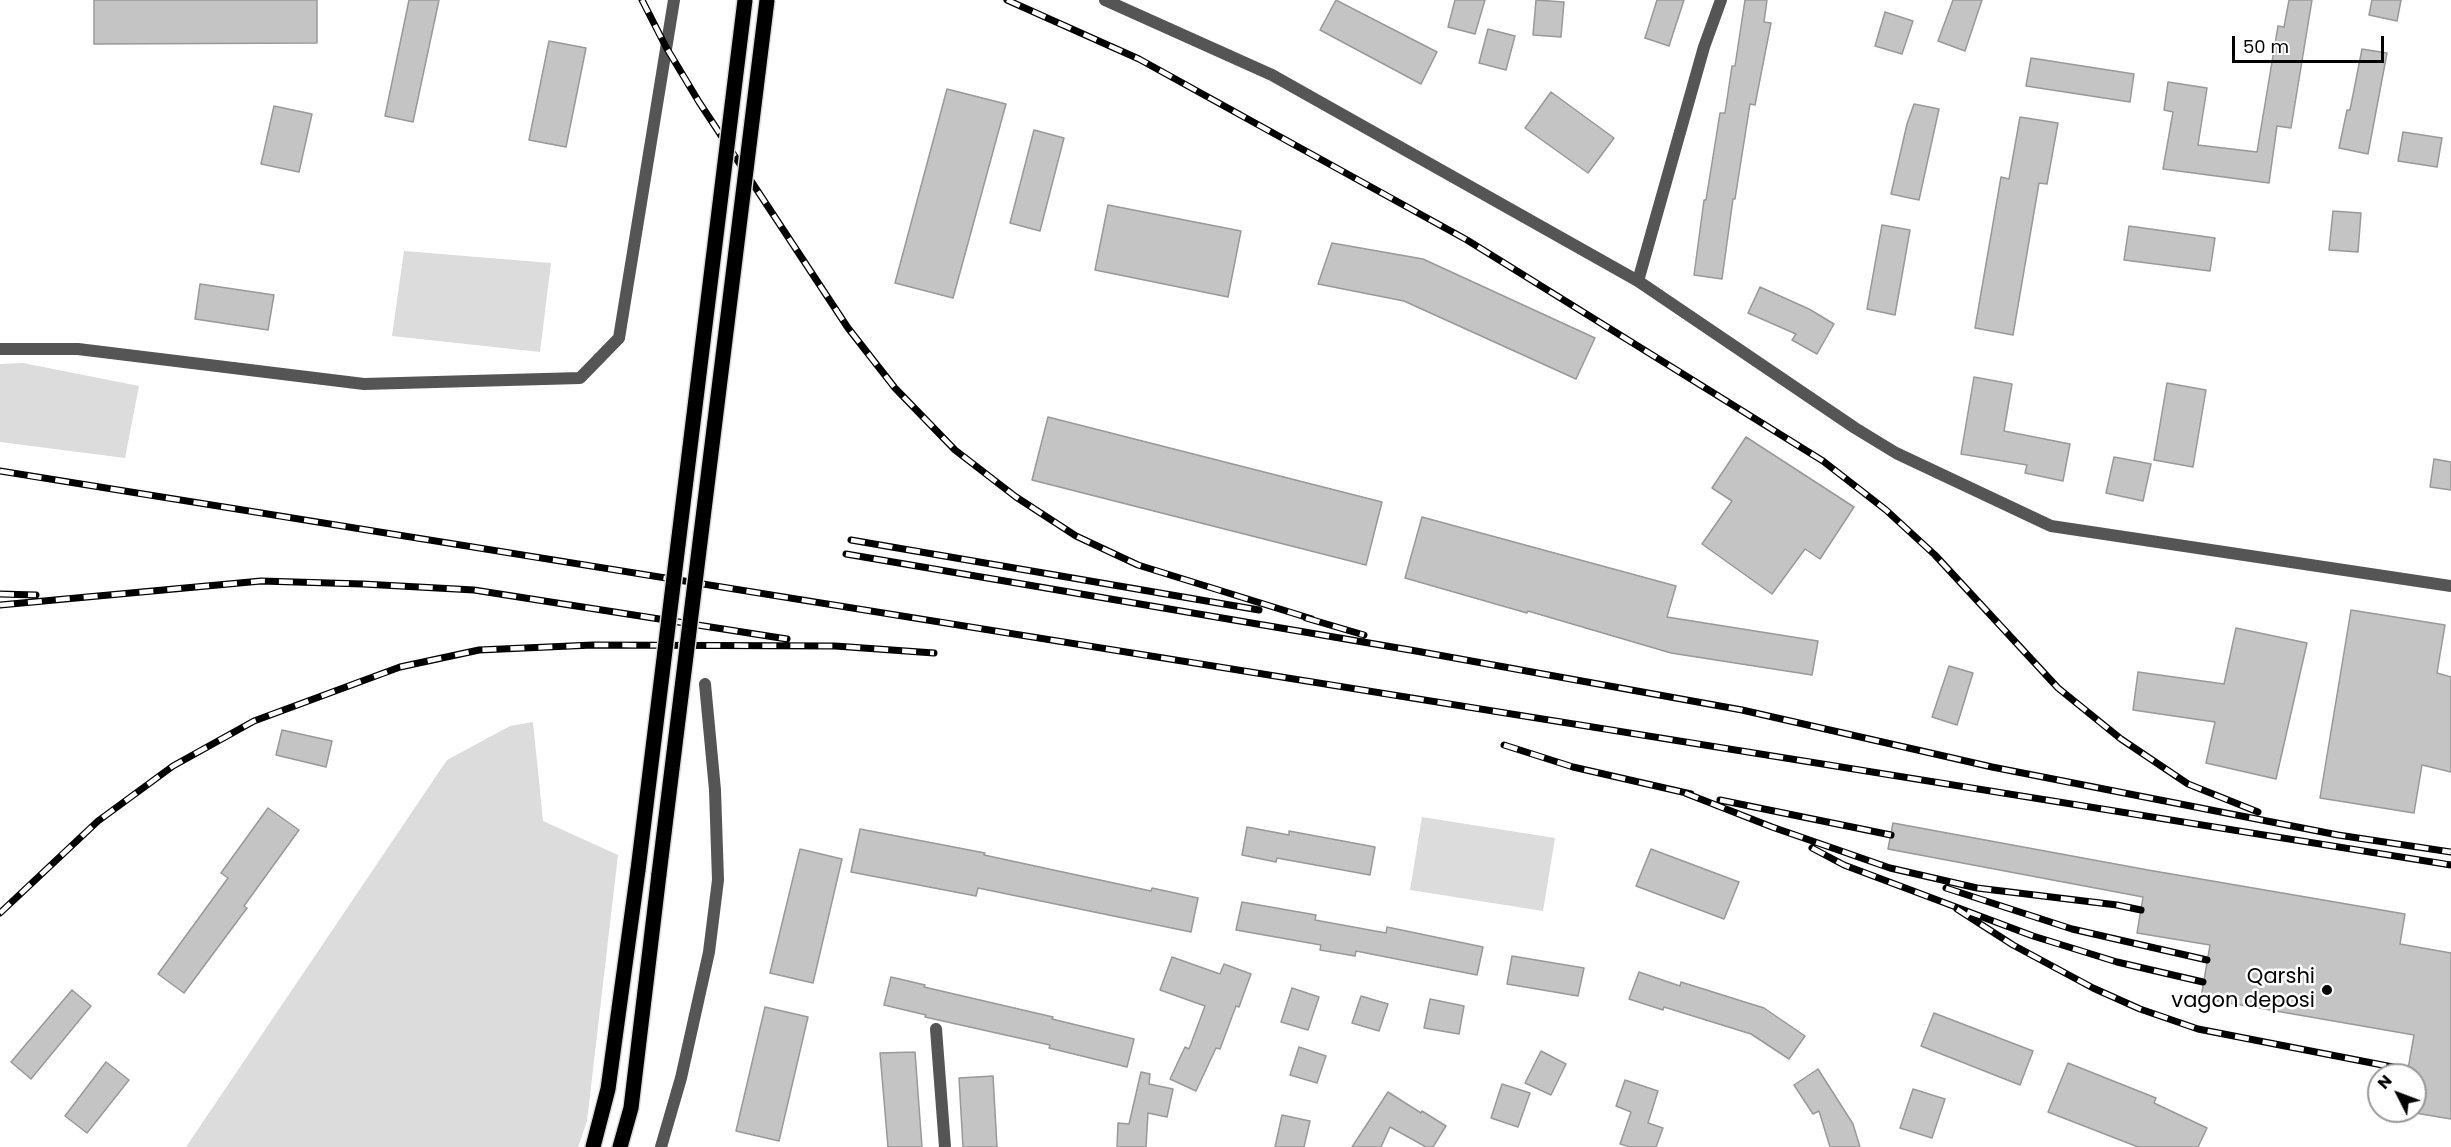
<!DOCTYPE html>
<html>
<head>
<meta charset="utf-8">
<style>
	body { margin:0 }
	#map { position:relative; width:2451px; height:1147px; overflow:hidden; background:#fff; font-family:Poppins,sans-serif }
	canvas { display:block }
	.north { position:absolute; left:2367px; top:1063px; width:60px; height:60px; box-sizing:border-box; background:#fff; border:2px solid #999; border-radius:50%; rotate:312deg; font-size:16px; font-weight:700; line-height:24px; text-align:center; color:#000 }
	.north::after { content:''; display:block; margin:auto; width:21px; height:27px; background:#000; clip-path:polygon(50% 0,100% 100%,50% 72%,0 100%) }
	.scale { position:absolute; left:2232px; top:36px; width:152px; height:27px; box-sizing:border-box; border:3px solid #000; border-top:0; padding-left:8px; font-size:18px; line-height:21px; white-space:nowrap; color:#000; -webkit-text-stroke:4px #fff; paint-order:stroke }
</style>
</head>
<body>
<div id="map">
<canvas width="2451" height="1147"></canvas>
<div class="north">N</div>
<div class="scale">50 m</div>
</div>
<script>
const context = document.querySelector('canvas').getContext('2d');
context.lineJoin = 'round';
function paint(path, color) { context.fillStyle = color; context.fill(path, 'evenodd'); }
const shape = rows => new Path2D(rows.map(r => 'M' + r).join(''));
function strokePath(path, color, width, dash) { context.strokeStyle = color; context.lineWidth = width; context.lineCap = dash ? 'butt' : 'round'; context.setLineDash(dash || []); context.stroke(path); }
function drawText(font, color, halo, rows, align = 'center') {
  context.font = font + ' Poppins,sans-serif'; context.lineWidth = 5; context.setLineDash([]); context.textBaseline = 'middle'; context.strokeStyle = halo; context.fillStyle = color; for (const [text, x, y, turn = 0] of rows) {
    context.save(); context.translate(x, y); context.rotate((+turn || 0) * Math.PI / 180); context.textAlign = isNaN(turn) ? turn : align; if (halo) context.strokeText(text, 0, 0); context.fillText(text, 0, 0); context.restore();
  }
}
const green = shape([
	[404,251,551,263,540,352,392,336],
	[23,363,139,386,125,458,0,442,0,364],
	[533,722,543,821,618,855,587,1121,578,1147,186,1147,447,760,510,726],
	[1422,817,1555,838,1543,911,1410,890]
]);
const building = shape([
	[94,0,317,0,317,43,94,44,94,0],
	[409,0,439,0,413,122,385,116,409,0],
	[1336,0,1437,52,1421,84,1320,30,1336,0],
	[1455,0,1485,0,1475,34,1448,27,1455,0],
	[1536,0,1564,2,1561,37,1533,35,1536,0],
	[1657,0,1684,0,1669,46,1645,38,1657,0],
	[1745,0,1767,0,1764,22,1771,23,1755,105,1750,104,1735,199,1733,199,1722,279,1694,275,1704,200,1706,200,1720,113,1725,113,1732,66,1735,66,1745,0],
	[1953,0,1982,0,1965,51,1938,41,1953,0],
	[2289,0,2312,0,2291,128,2277,126,2269,183,2163,169,2173,112,2164,110,2168,82,2207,88,2198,145,2257,152,2278,26,2284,27,2289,0],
	[2372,0,2401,0,2397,21,2369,15,2372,0],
	[1885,12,1913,21,1902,54,1875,46,1885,12],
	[1488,29,1515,36,1506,70,1479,63,1488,29],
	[549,41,586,48,566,147,529,140,549,41],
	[2362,49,2387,53,2368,154,2339,148,2347,110,2350,110,2362,49],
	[2031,58,2134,74,2130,102,2026,86,2031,58],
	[947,89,1006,104,953,298,895,283,947,89],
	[1551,92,1614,138,1588,173,1525,128,1551,92],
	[1914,104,1939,109,1919,200,1891,194,1907,124,1914,104],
	[274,106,312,114,299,172,261,164,274,106],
	[2020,117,2058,123,2047,184,2039,183,2013,335,1975,328,2001,177,2009,179,2020,117],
	[1034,130,1064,138,1040,231,1010,223,1034,130],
	[2403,132,2442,138,2437,167,2398,161,2403,132],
	[1108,205,1241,231,1228,297,1095,270,1108,205],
	[2333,211,2361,213,2358,252,2329,250,2333,211],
	[1882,225,1910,230,1895,315,1867,309,1882,225],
	[2129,226,2215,238,2210,271,2124,260,2129,226],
	[1332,243,1423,259,1595,338,1576,379,1404,301,1318,284,1332,243],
	[200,284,274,295,268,330,195,319,200,284],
	[1760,287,1809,309,1834,324,1817,354,1792,340,1796,334,1748,313,1760,287],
	[1974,377,2012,384,2004,431,2070,444,2063,481,2025,473,2027,465,1961,454,1974,377],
	[2167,383,2206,390,2193,467,2154,460,2167,383],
	[1048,417,1382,502,1366,565,1032,480,1048,417],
	[1746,437,1854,507,1820,559,1805,549,1772,594,1702,544,1732,501,1712,488,1746,437],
	[2114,457,2151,464,2143,501,2106,493,2114,457],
	[2434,459,2451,462,2451,490,2430,487,2434,459],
	[1422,517,1676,586,1667,617,1818,641,1812,675,1671,653,1528,611,1527,613,1405,578,1422,517],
	[2351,610,2445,625,2437,673,2451,677,2451,772,2422,765,2414,813,2320,798,2351,610],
	[2236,628,2307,643,2276,779,2206,763,2215,722,2133,710,2138,672,2224,684,2236,628],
	[1949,666,1973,673,1957,725,1932,717,1949,666],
	[282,730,332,741,326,767,276,755,282,730],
	[268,808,299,830,244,906,247,908,184,993,158,974,228,878,221,873,268,808],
	[1893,823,2148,870,2405,914,2400,944,2451,953,2451,1119,2415,1113,2415,1075,2407,1075,2414,1035,2201,998,2210,945,2137,933,2143,897,1888,849,1893,823],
	[1247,827,1289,835,1289,831,1375,847,1370,875,1277,858,1276,862,1242,855,1247,827],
	[860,829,985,853,984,855,1151,891,1152,888,1198,898,1191,932,978,888,976,896,851,872,860,829],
	[800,849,842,859,813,983,770,973,800,849],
	[1651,849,1739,882,1724,919,1636,886,1651,849],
	[1242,902,1316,915,1315,920,1386,933,1387,927,1483,947,1477,975,1356,951,1355,956,1320,950,1321,945,1236,930,1242,902],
	[1512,956,1584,968,1578,996,1507,984,1512,956],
	[1172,957,1220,974,1224,964,1251,974,1239,1007,1236,1006,1220,1049,1216,1048,1196,1091,1170,1079,1185,1047,1189,1049,1205,1006,1160,990,1172,957],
	[1639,972,1680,986,1681,982,1764,1008,1805,1036,1789,1059,1751,1034,1664,1007,1663,1010,1629,999,1639,972],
	[891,977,925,985,924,987,1053,1017,1052,1019,1134,1039,1127,1067,1049,1048,1050,1045,925,1017,926,1015,884,1005,891,977],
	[1292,988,1319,997,1308,1030,1281,1022,1292,988],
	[72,990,91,1006,31,1079,11,1062,72,990],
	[1361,996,1388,1004,1379,1031,1352,1023,1361,996],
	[1430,999,1464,1006,1459,1034,1424,1028,1430,999],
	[765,1007,808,1017,779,1141,736,1131,765,1007],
	[1934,1013,2033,1051,2020,1085,1921,1046,1934,1013],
	[1299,1047,1326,1056,1317,1083,1290,1075,1299,1047],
	[1541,1051,1566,1064,1551,1095,1525,1083,1541,1051],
	[915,1052,922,1147,888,1147,880,1053,915,1052],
	[106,1062,129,1080,87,1133,65,1116,106,1062],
	[2068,1063,2156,1098,2154,1103,2207,1128,2198,1147,2138,1147,2048,1112,2068,1063],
	[1818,1069,1853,1124,1860,1147,1830,1147,1819,1111,1813,1114,1794,1085,1818,1069],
	[1141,1072,1150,1074,1149,1084,1173,1089,1167,1117,1148,1113,1146,1147,1117,1147,1118,1123,1129,1124,1141,1072],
	[993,1076,997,1147,963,1147,959,1078,993,1076],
	[1625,1080,1658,1091,1648,1123,1663,1128,1656,1147,1630,1147,1620,1144,1631,1112,1616,1106,1625,1080],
	[1502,1084,1530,1093,1518,1127,1491,1118,1502,1084],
	[1913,1089,1945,1099,1932,1138,1900,1128,1913,1089],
	[1388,1092,1421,1113,1422,1111,1446,1126,1433,1147,1426,1147,1390,1127,1381,1147,1352,1147,1388,1092],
	[1282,1115,1310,1121,1304,1147,1275,1147,1282,1115]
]);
const lane = shape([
	[661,1147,681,1078,709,952,718,880,715,790,705,684]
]);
const street = shape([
	[1105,0,1272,75,1638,281,1855,428,1896,453,2051,526,2451,586],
	[1638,281,1704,47,1721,0],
	[0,349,78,349,364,384,580,378,619,338,674,0],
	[936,1029,945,1147]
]);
const primary = shape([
	[593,1147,608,1089,638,870],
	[620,1147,631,1108,659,874]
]);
const rail = shape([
	[642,0,666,47,699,102,848,328,895,388,955,450,1016,497,1076,536,1138,565,1312,619],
	[1007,0,1139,59,1467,240,1823,461,1886,510,1935,555,2058,688,2121,739,2188,784,2258,812],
	[0,471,2451,865],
	[851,540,1259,610],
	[846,554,1416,651,1742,710,1992,767,2338,835,2451,852],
	[0,594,36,595],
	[0,605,261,581,363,584,474,590,787,639],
	[1306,618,1364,635],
	[1504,745,1573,767,1691,794],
	[1685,793,1772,827,1890,868,1977,888,2117,905,2141,910],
	[1720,800,1891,835],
	[1812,848,1844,865,2033,936,2117,962,2203,982],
	[1946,888,2072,929,2207,960],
	[1957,909,2013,945,2093,988,2140,1009,2198,1029,2408,1070],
	[0,913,98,821,173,766,254,721,400,667,479,650,593,645,835,646,934,653]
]);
const primaryBridge = shape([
	[638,870,745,0],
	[659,874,767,0]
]);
const markers = [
	[2327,990,6,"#000"]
];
const poiNames = [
	["Qarshi",2315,978],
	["vagon deposi",2315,1002]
];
paint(green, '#dcdcdc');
paint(building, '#c4c4c4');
strokePath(building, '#999', 1.5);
strokePath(primary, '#dbdbdb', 18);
strokePath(lane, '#555', 12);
strokePath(street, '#555', 12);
strokePath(primary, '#000', 15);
strokePath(rail, '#000', 7);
strokePath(rail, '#fff', 4.5, [14]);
strokePath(primaryBridge, '#dbdbdb', 18, []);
strokePath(primaryBridge, '#000', 15);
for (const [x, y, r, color] of markers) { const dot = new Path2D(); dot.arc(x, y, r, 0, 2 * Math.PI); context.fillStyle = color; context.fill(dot); strokePath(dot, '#fff', 2); }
drawText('21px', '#000', '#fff', poiNames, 'right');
</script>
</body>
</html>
